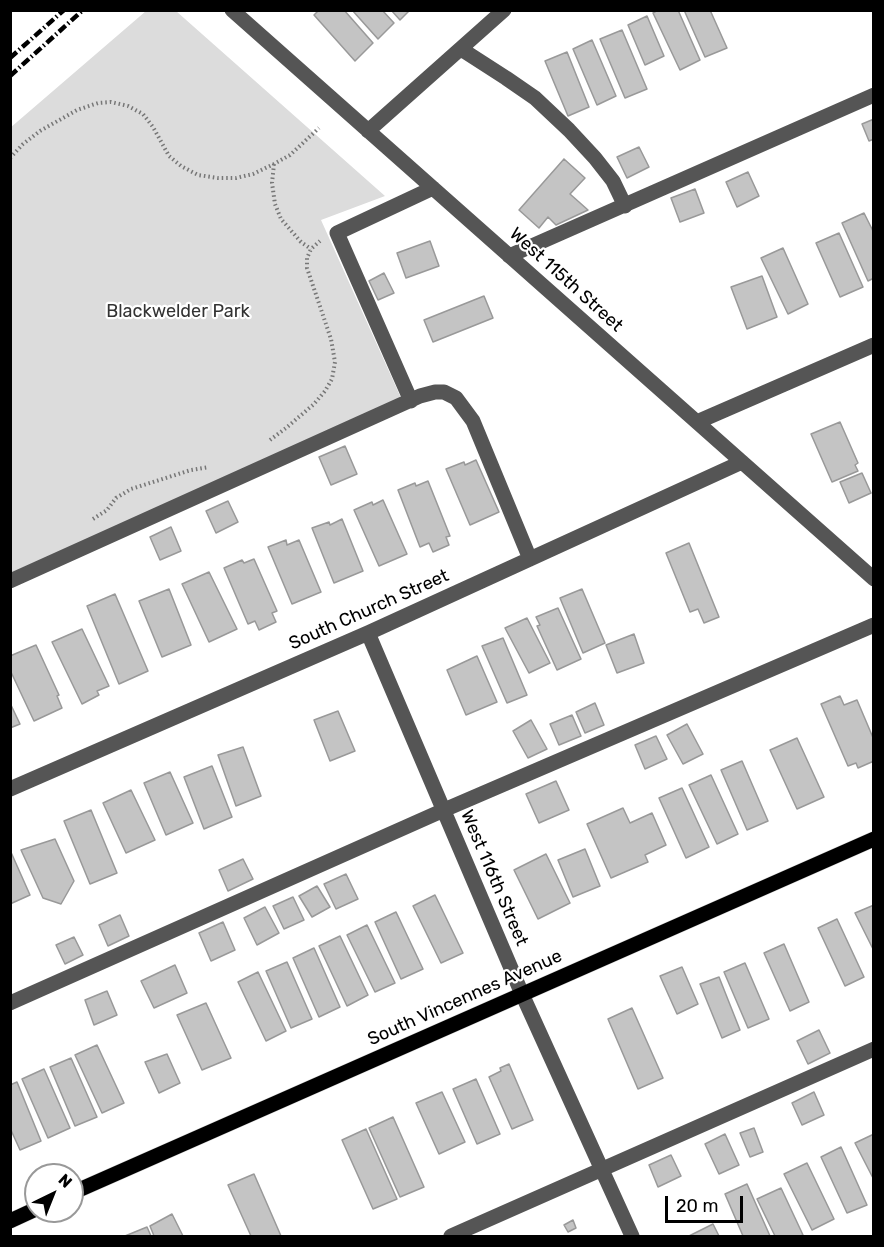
<!DOCTYPE html>
<html>
<head>
<meta charset="utf-8">
<style>
	body { margin:0 }
	#map { position:relative; width:884px; height:1247px; overflow:hidden; background:#fff; font-family:Rubik,sans-serif }
	canvas { display:block }
	.frame { position:absolute; inset:0; border:12px solid #000; pointer-events:none }
	.north { position:absolute; left:24px; top:1163px; width:60px; height:60px; box-sizing:border-box; background:#fff; border:2px solid #999; border-radius:50%; rotate:43deg; font-size:16px; font-weight:700; line-height:24px; text-align:center; color:#000 }
	.north::after { content:''; display:block; margin:auto; width:21px; height:27px; background:#000; clip-path:polygon(50% 0,100% 100%,50% 72%,0 100%) }
	.scale { position:absolute; left:665px; top:1196px; width:78px; height:27px; box-sizing:border-box; border:3px solid #000; border-top:0; padding-left:8px; font-size:18px; line-height:21px; white-space:nowrap; color:#000; -webkit-text-stroke:4px #fff; paint-order:stroke }
</style>
</head>
<body>
<div id="map">
<canvas width="884" height="1247"></canvas>
<div class="frame"></div>
<div class="north">N</div>
<div class="scale">20 m</div>
</div>
<script>
const context = document.querySelector('canvas').getContext('2d');
context.lineJoin = 'round';
function paint(path, color) { context.fillStyle = color; context.fill(path, 'evenodd'); }
const shape = rows => new Path2D(rows.map(r => 'M' + r).join(''));
function strokePath(path, color, width, dash) { context.strokeStyle = color; context.lineWidth = width; context.lineCap = dash ? 'butt' : 'round'; context.setLineDash(dash || []); context.stroke(path); }
function drawText(font, color, halo, rows, align = 'center') {
  context.font = font + ' Rubik,sans-serif'; context.lineWidth = 4.5; context.setLineDash([]); context.textBaseline = 'middle'; context.strokeStyle = halo; context.fillStyle = color; for (const [text, x, y, turn = 0] of rows) {
    context.save(); context.translate(x, y); context.rotate((+turn || 0) * Math.PI / 180); context.textAlign = isNaN(turn) ? turn : align; if (halo) context.strokeText(text, 0, 0); context.fillText(text, 0, 0); context.restore();
  }
}
const green = shape([
	[146,11,176,11,385,196,321,220,401,398,11,573,10,128]
]);
const building = shape([
	[319,10,344,10,373,43,355,61,314,15,319,10],
	[352,10,382,10,394,23,378,39,352,10],
	[391,10,410,10,400,20,391,10],
	[658,10,678,10,700,60,680,70,653,13,658,10],
	[684,10,710,10,727,48,705,57,684,10],
	[647,16,664,56,645,65,628,25,647,16],
	[622,30,647,89,625,98,600,39,622,30],
	[592,40,616,96,597,105,573,49,592,40],
	[567,52,589,107,568,116,545,61,567,52],
	[874,119,874,139,869,141,862,124,874,119],
	[639,147,649,167,627,178,617,157,639,147],
	[564,159,585,178,570,194,588,210,556,225,548,217,539,228,519,210,564,159],
	[748,172,759,196,737,207,726,182,748,172],
	[695,189,704,213,680,222,671,198,695,189],
	[864,213,874,233,874,278,868,281,842,223,864,213],
	[839,233,863,287,840,297,816,243,839,233],
	[430,241,439,266,406,278,397,253,430,241],
	[783,248,808,304,788,314,761,258,783,248],
	[384,273,394,293,378,300,369,281,384,273],
	[762,276,777,317,747,329,731,287,762,276],
	[484,296,493,318,433,342,424,320,484,296],
	[840,422,858,463,855,465,858,471,832,482,811,434,840,422],
	[345,446,357,474,331,485,319,457,345,446],
	[476,460,499,512,470,525,446,469,464,462,465,465,476,460],
	[862,473,871,493,849,503,840,482,862,473],
	[428,481,450,536,446,537,449,545,433,552,429,543,420,547,398,490,415,483,416,486,428,481],
	[383,500,407,554,379,566,354,510,372,502,373,505,383,500],
	[228,501,238,522,216,533,206,511,228,501],
	[342,519,363,571,334,583,312,528,329,522,330,525,342,519],
	[171,527,181,551,160,560,150,537,171,527],
	[286,540,287,545,299,540,321,592,292,604,268,547,286,540],
	[689,543,719,617,704,623,698,609,690,612,666,553,689,543],
	[254,559,277,611,272,613,276,622,259,630,255,621,248,624,224,568,242,560,244,563,254,559],
	[209,572,237,629,209,642,182,584,209,572],
	[169,589,191,645,162,657,139,601,169,589],
	[582,589,605,643,583,653,560,598,582,589],
	[115,594,148,671,119,684,87,606,115,594],
	[558,608,581,659,557,670,537,626,540,625,536,617,558,608],
	[527,618,550,663,529,673,505,628,527,618],
	[82,629,109,686,97,691,99,695,82,704,52,642,82,629],
	[634,634,644,663,617,673,606,645,634,634],
	[503,638,527,695,507,703,482,646,503,638],
	[36,645,59,695,57,696,62,708,34,721,10,670,10,656,36,645],
	[477,656,497,702,466,715,447,670,477,656],
	[840,696,844,705,857,700,874,740,874,761,858,768,856,763,848,766,821,704,840,696],
	[10,703,20,724,10,728,10,703],
	[595,703,604,725,585,733,576,712,595,703],
	[338,711,355,751,330,761,314,720,338,711],
	[572,715,581,736,559,745,550,724,572,715],
	[531,720,547,749,528,758,513,731,531,720],
	[687,724,703,754,683,764,667,735,687,724],
	[656,736,667,759,645,769,635,745,656,736],
	[797,738,824,797,797,809,770,750,797,738],
	[243,747,261,796,236,806,218,755,243,747],
	[742,761,768,821,747,830,721,770,742,761],
	[212,766,232,817,204,829,184,777,212,766],
	[170,772,193,823,166,835,144,783,170,772],
	[711,775,738,834,717,844,689,785,711,775],
	[556,781,569,810,539,823,526,794,556,781],
	[682,788,709,847,686,858,659,798,682,788],
	[131,790,155,840,126,853,103,803,131,790],
	[623,808,630,823,652,813,666,845,645,855,648,862,611,878,587,824,623,808],
	[91,810,117,873,90,884,64,821,91,810],
	[55,839,74,881,61,904,43,898,21,850,55,839],
	[585,849,600,886,573,897,558,860,585,849],
	[10,850,30,895,10,904,10,850],
	[546,854,570,903,538,919,514,870,546,854],
	[243,859,253,879,228,891,219,870,243,859],
	[346,874,358,899,336,909,324,884,346,874],
	[317,886,330,907,312,917,299,896,317,886],
	[435,895,463,953,441,963,413,906,435,895],
	[293,897,304,920,284,929,273,906,293,897],
	[874,905,874,951,855,913,874,905],
	[265,907,279,933,257,945,244,918,265,907],
	[396,912,423,969,401,979,375,922,396,912],
	[120,915,129,936,108,946,99,925,120,915],
	[837,919,864,977,845,986,818,928,837,919],
	[223,922,235,950,211,961,199,933,223,922],
	[367,925,395,983,375,992,347,935,367,925],
	[340,936,368,995,347,1006,319,946,340,936],
	[74,937,83,955,65,964,56,945,74,937],
	[784,944,809,1002,790,1011,764,953,784,944],
	[314,948,340,1007,319,1017,293,958,314,948],
	[287,962,312,1019,291,1028,266,971,287,962],
	[745,963,769,1019,748,1028,724,972,745,963],
	[175,965,187,993,154,1008,141,981,175,965],
	[682,967,698,1004,677,1014,660,976,682,967],
	[258,972,286,1031,266,1041,238,982,258,972],
	[719,977,740,1030,722,1038,700,984,719,977],
	[107,991,117,1015,94,1025,85,1000,107,991],
	[206,1003,231,1058,202,1070,177,1015,206,1003],
	[632,1008,663,1078,638,1089,608,1019,632,1008],
	[819,1030,830,1053,808,1064,797,1041,819,1030],
	[97,1045,124,1103,102,1113,75,1055,97,1045],
	[167,1054,180,1083,159,1093,145,1062,167,1054],
	[71,1058,97,1117,75,1126,50,1067,71,1058],
	[509,1064,533,1120,512,1129,489,1077,501,1071,500,1068,509,1064],
	[44,1069,70,1128,48,1138,22,1079,44,1069],
	[476,1079,500,1134,477,1144,453,1089,476,1079],
	[17,1082,41,1141,20,1150,10,1128,10,1085,17,1082],
	[442,1092,465,1142,439,1154,416,1103,442,1092],
	[814,1092,824,1115,802,1125,792,1103,814,1092],
	[393,1117,424,1187,400,1197,369,1128,393,1117],
	[754,1128,763,1152,750,1157,740,1133,754,1128],
	[366,1129,397,1199,373,1209,342,1140,366,1129],
	[725,1134,739,1165,719,1174,705,1144,725,1134],
	[874,1134,874,1180,855,1143,874,1134],
	[841,1147,867,1205,847,1213,821,1157,841,1147],
	[671,1155,681,1176,658,1187,649,1165,671,1155],
	[807,1163,834,1219,812,1230,784,1174,807,1163],
	[254,1174,281,1236,251,1236,228,1185,254,1174],
	[747,1184,770,1236,743,1236,725,1194,747,1184],
	[781,1188,803,1235,800,1236,775,1236,757,1199,781,1188],
	[172,1214,183,1236,154,1236,150,1226,172,1214],
	[573,1220,576,1228,568,1232,564,1225,573,1220],
	[713,1224,719,1236,689,1236,713,1224],
	[147,1227,151,1236,125,1236,147,1227]
]);
const path = shape([
	[10,158,23,144,40,131,77,110,98,103,111,102,128,106,143,114,153,127,169,156,181,166,198,175,218,178,236,178,253,174,274,164,290,155,319,128],
	[274,164,272,183,275,204,281,219,301,242,311,249],
	[270,440,286,428,314,404,325,391,332,379,335,362,331,339,307,268,307,258,311,249,320,241],
	[93,519,107,510,116,498,131,489,191,470,209,467]
]);
const minor = shape([
	[232,10,874,579],
	[461,49,506,78,535,98,569,130,595,158,613,181,625,206],
	[368,131,504,10],
	[509,256,874,95],
	[411,401,337,233,433,188],
	[697,422,874,345],
	[10,581,420,396,435,392,444,392,456,398,473,421,530,559],
	[368,633,522,994,632,1236],
	[10,789,368,633,742,462],
	[10,1003,444,810,874,625],
	[451,1236,874,1049]
]);
const major = shape([
	[72,1193,874,839],
	[10,1221,36,1209]
]);
const rail = shape([
	[10,58,64,10],
	[10,76,83,10]
]);
const streetNames = [
	["West 115th Street",566,280,42],
	["South Church Street",369,610,-24],
	["West 116th Street",494,878,67],
	["South Vincennes Avenue",465,998,-24]
];
const parkNames = [
	["Blackwelder Park",178,312]
];
paint(green, '#dcdcdc');
paint(building, '#c4c4c4');
strokePath(building, '#999', 1.5);
strokePath(major, '#dbdbdb', 16);
strokePath(path, '#777', 4, [1.5, 3]);
strokePath(minor, '#555', 15);
strokePath(major, '#000', 15);
strokePath(rail, '#000', 4.5, [9, 3, 1.5, 3]);
drawText('18px', '#000', '#fff', streetNames);
drawText('18px', '#333', '#fff', parkNames);
</script>
</body>
</html>
